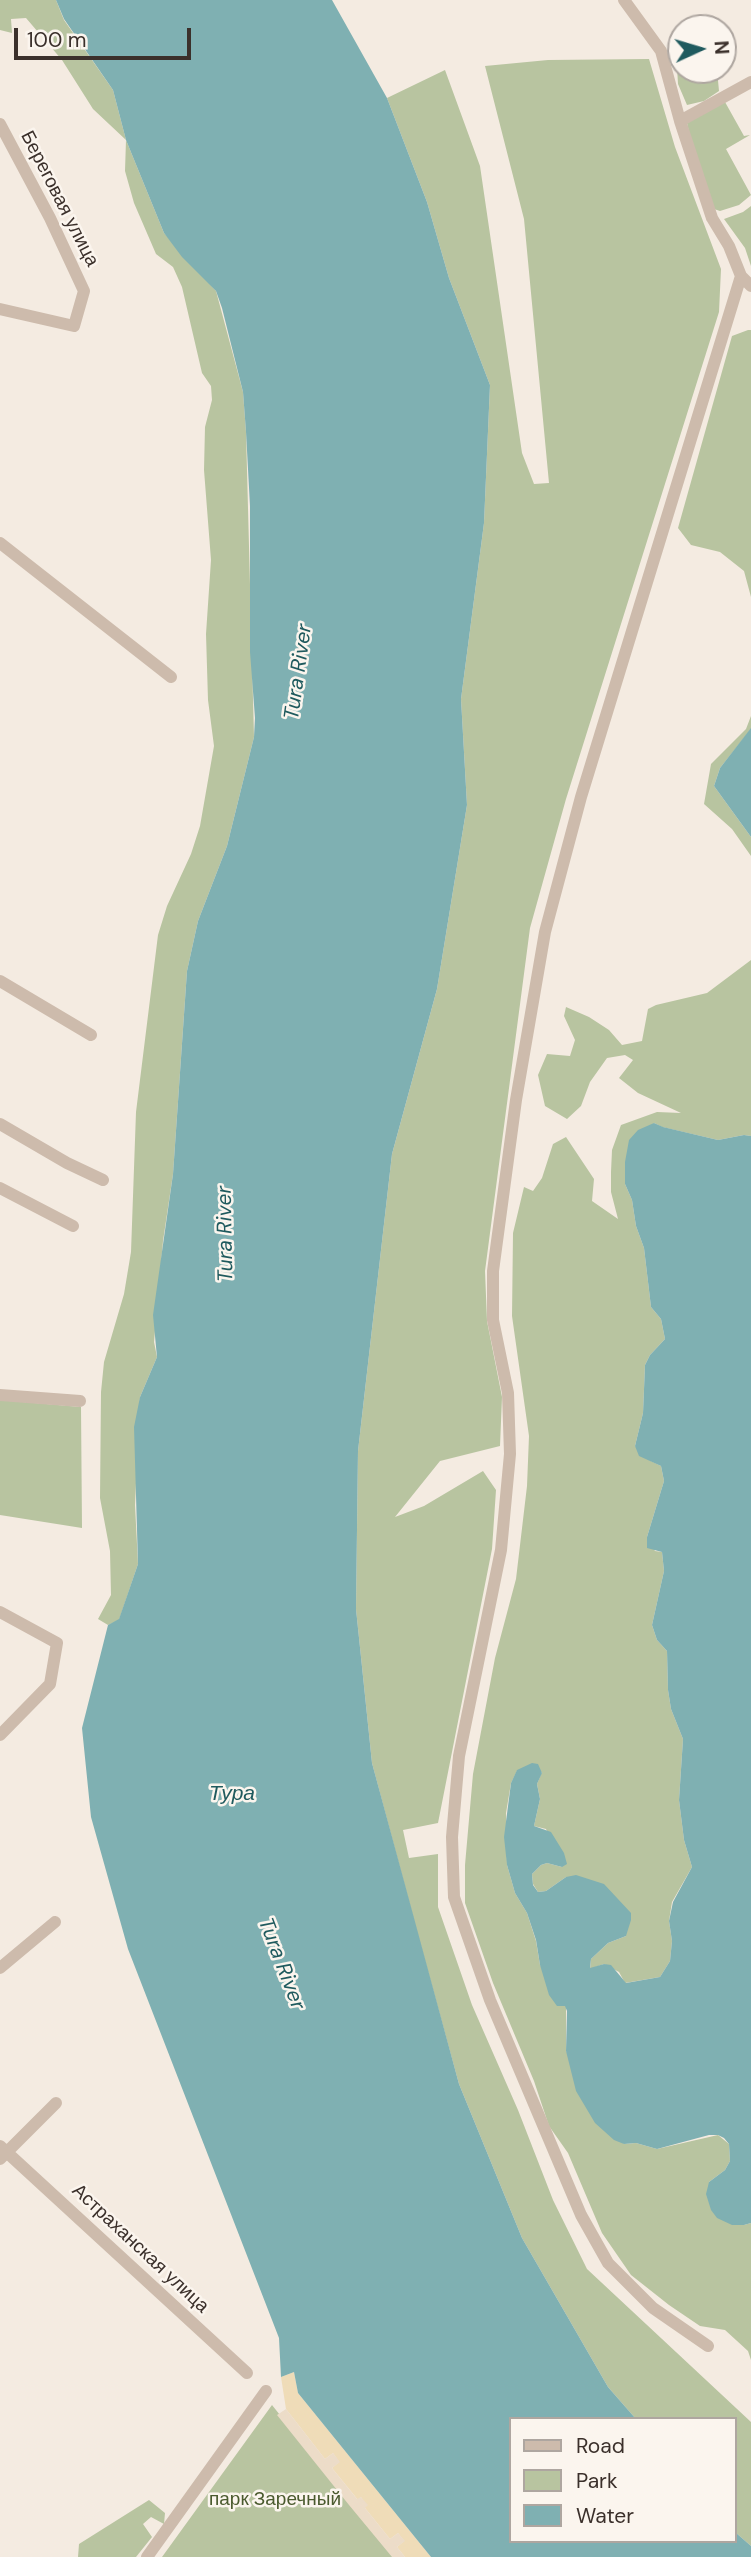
<!DOCTYPE html>
<html>
<head>
<meta charset="utf-8">
<style>
	body { margin:0 }
	#map { position:relative; width:751px; height:2557px; overflow:hidden; background:#f4ebe1; font-family:"DM Sans",sans-serif }
	canvas { display:block }
	.legend { position:absolute; left:509px; top:2417px; width:228px; height:126px; box-sizing:border-box; background:#fbf5ee; border:2px solid #aea6a0; margin:0; padding:9px 12px; list-style:none; font-size:21px; color:#3b302b }
	.legend li { display:flex; align-items:center; gap:14px; height:35px }
	.legend b { width:35px; border:2px solid #aea6a0 }
	.north { position:absolute; left:667px; top:14px; width:70px; height:70px; box-sizing:border-box; background:#fbf5ee; border:2px solid #aea6a0; border-radius:50%; rotate:86deg; font-size:19px; font-weight:700; line-height:28px; text-align:center; color:#3b302b }
	.north::after { content:''; display:block; margin:auto; width:24px; height:32px; background:#1f5a5e; clip-path:polygon(50% 0,100% 100%,50% 72%,0 100%) }
	.scale { position:absolute; left:14px; top:28px; width:177px; height:32px; box-sizing:border-box; border:4px solid #3b302b; border-top:0; padding-left:9px; font-size:21px; line-height:24px; white-space:nowrap; color:#3b302b; -webkit-text-stroke:5px #fbf5ee; paint-order:stroke }
</style>
</head>
<body>
<div id="map">
<canvas width="751" height="2557"></canvas>
<ul class="legend">
<li><b style="height:9px;background:#cdbbac"></b>Road</li>
<li><b style="height:19px;background:#b8c4a0"></b>Park</li>
<li><b style="height:19px;background:#7fb0b2"></b>Water</li>
</ul>
<div class="north">N</div>
<div class="scale">100 m</div>
</div>
<script>
const context = document.querySelector('canvas').getContext('2d');
context.lineJoin = 'round';
function paint(path, color) { context.fillStyle = color; context.fill(path, 'evenodd'); }
const shape = rows => new Path2D(rows.map(r => 'M' + r).join(''));
function strokePath(path, color, width, dash) { context.strokeStyle = color; context.lineWidth = width; context.lineCap = dash ? 'butt' : 'round'; context.setLineDash(dash || []); context.stroke(path); }
function drawText(font, color, halo, rows, align = 'center') {
  context.font = font + ' "DM Sans",sans-serif'; context.lineWidth = 5; context.setLineDash([]); context.textBaseline = 'middle'; context.strokeStyle = halo; context.fillStyle = color; for (const [text, x, y, turn = 0] of rows) {
    context.save(); context.translate(x, y); context.rotate((+turn || 0) * Math.PI / 180); context.textAlign = isNaN(turn) ? turn : align; if (halo) context.strokeText(text, 0, 0); context.fillText(text, 0, 0); context.restore();
  }
}
const green = shape([
	[0,0,56,0,64,20,113,90,126,140,164,233,216,291,243,392,246,432,254,737,227,846,198,921,187,971,173,1174,163,1241,154,1342,157,1357,140,1397,135,1505,138,1564,119,1620,108,1625,98,1619,111,1595,110,1551,100,1498,101,1392,104,1362,124,1294,131,1252,136,1112,158,935,167,906,191,854,200,826,214,746,208,700,206,634,211,560,204,470,205,427,212,400,211,386,202,373,182,287,173,267,156,254,134,203,125,171,126,140,93,109,62,60,26,18,11,19,12,33,0,30],
	[649,59,675,147,721,269,719,312,566,799,530,928,485,1271,487,1321,502,1397,500,1446,440,1461,395,1517,424,1506,483,1471,496,1490,492,1549,438,1823,403,1830,409,1858,438,1854,438,1907,472,2005,518,2110,553,2200,587,2269,751,2422,751,2546,735,2532,735,2419,636,2419,608,2387,522,2238,459,2084,416,1928,372,1763,356,1609,358,1451,392,1154,437,989,467,805,461,699,484,523,490,385,449,278,427,202,387,98,445,70,480,166,522,453,534,484,549,483,524,219,485,66,548,60],
	[681,66,681,70,717,70,719,91,704,101,687,105,678,84,677,67],
	[725,102,744,136,750,135,726,149,751,195,739,205,720,211,714,209,691,141,687,123],
	[751,206,751,266,745,248,724,219,743,212],
	[748,330,751,330,751,597,744,571,720,552,691,545,678,528,732,336],
	[751,716,751,729,720,768,714,786,751,837,751,856,732,829,704,804,711,764,746,729],
	[751,960,751,1136,744,1135,718,1140,662,1127,654,1123,625,1184,632,1200,636,1226,644,1248,651,1307,661,1319,665,1339,650,1355,645,1365,643,1413,635,1446,651,1461,661,1466,664,1481,647,1537,655,1551,662,1552,664,1571,652,1625,657,1640,667,1651,668,1690,671,1709,683,1739,679,1800,684,1840,692,1867,672,1902,669,1921,672,1941,670,1961,660,1977,625,1983,619,1972,604,1964,590,1969,591,1959,608,1943,626,1936,566,1877,546,1891,538,1892,533,1884,532,1874,541,1865,547,1863,562,1867,546,1829,534,1826,540,1799,537,1784,542,1772,517,1771,511,1783,506,1813,507,1865,515,1893,527,1913,536,1941,540,1965,566,2006,566,2051,624,2144,636,2143,657,2149,718,2135,729,2144,730,2161,725,2170,709,2182,744,2225,751,2223,751,2360,748,2351,725,2330,700,2326,669,2305,631,2275,602,2233,568,2153,549,2126,534,2081,493,1983,465,1903,465,1865,473,1774,495,1658,516,1579,527,1486,529,1436,512,1316,513,1233,524,1187,533,1191,542,1178,553,1144,566,1137,594,1179,592,1201,618,1219,611,1192,611,1172,612,1150,621,1125,657,1112,681,1113,638,1093,619,1078,633,1060,625,1055,607,1058,590,1082,581,1106,567,1119,545,1106,538,1075,547,1054,570,1056,575,1040,564,1016,566,1007,589,1017,609,1030,622,1045,642,1041,648,1009,656,1005,707,993],
	[0,1400,81,1407,82,1528,0,1515],
	[272,2405,393,2557,162,2557],
	[149,2500,165,2513,164,2524,151,2517,143,2524,152,2537,136,2557,78,2557,79,2544]
]);
const sand = shape([
	[294,2372,298,2393,431,2557,405,2557,397,2547,404,2541,398,2533,390,2539,365,2508,361,2497,358,2500,332,2468,339,2462,333,2453,325,2459,286,2409,281,2377]
]);
const plaza = shape([
	[286,2409,325,2459,333,2453,340,2462,332,2468,357,2499,361,2497,368,2505,365,2508,390,2539,398,2533,405,2541,397,2547,405,2557,392,2557,349,2505,277,2415]
]);
const water = shape([
	[56,0,332,0,387,98,427,202,449,278,490,385,484,523,461,699,467,805,437,989,392,1154,358,1451,356,1609,372,1763,459,2084,522,2238,608,2387,636,2419,511,2419,511,2541,735,2541,735,2532,751,2546,751,2557,431,2557,298,2393,294,2372,281,2377,279,2338,128,1949,91,1817,82,1728,108,1625,119,1619,138,1564,134,1427,140,1397,157,1357,153,1315,173,1174,187,971,198,921,227,846,254,737,255,718,250,652,250,506,246,432,243,392,222,308,216,291,182,257,164,233,126,140,113,90,64,19],
	[751,728,751,837,714,786,720,768],
	[654,1123,663,1127,718,1140,744,1135,751,1136,751,2223,744,2225,732,2225,717,2218,711,2210,706,2194,709,2182,725,2170,730,2161,729,2144,724,2138,718,2135,709,2135,657,2149,636,2143,624,2144,614,2140,595,2123,576,2091,566,2051,567,2011,565,2006,557,2006,549,1995,540,1965,536,1940,527,1913,515,1893,507,1865,504,1837,511,1783,517,1770,532,1763,538,1764,542,1773,537,1784,540,1799,534,1826,551,1832,564,1853,567,1864,562,1867,547,1863,541,1865,532,1874,533,1885,538,1892,546,1891,566,1877,576,1875,604,1884,631,1913,631,1920,626,1936,608,1943,591,1959,590,1968,604,1964,611,1965,626,1983,660,1977,670,1961,672,1941,669,1921,673,1902,692,1867,684,1840,679,1800,683,1739,671,1709,668,1690,667,1651,657,1640,652,1625,664,1571,662,1552,647,1548,647,1537,664,1481,661,1466,639,1456,635,1446,643,1413,645,1365,650,1355,665,1339,661,1319,651,1307,644,1248,636,1226,632,1200,625,1184,625,1162,629,1140,638,1130]
]);
const minor = shape([
	[624,0,661,51,680,121,712,218,729,246,741,276,751,286],
	[680,121,751,82],
	[0,124,50,218,84,291,74,326,0,309],
	[0,543,171,677],
	[0,981,91,1035],
	[0,1124,67,1163,103,1180],
	[0,1188,73,1226],
	[0,1395,80,1401],
	[0,1612,57,1643,50,1684,0,1735],
	[0,1968,55,1922],
	[0,2146,247,2373],
	[0,2159,56,2103],
	[708,2346,653,2308,608,2263,581,2215,490,2000,454,1897,452,1837,459,1756,501,1550,510,1454,508,1393,493,1320,493,1271,516,1100,545,932,581,797,741,276],
	[147,2557,266,2391]
]);
const streetNames = [
	["Береговая улица",59,199,63],
	["Астраханская улица",140,2249,43]
];
const parkNames = [
	["парк Заречный",275,2500]
];
const waterNames = [
	["Tura River",299,672,-82],
	["Tura River",226,1234,-91],
	["Тура",232,1794],
	["Tura River",281,1964,69]
];
paint(green, '#b8c4a0');
paint(sand, '#efdcb8');
paint(plaza, '#ecdcc8');
paint(water, '#7fb0b2');
strokePath(minor, '#cdbbac', 12);
drawText('19px', '#3b302b', '#fbf5ee', streetNames);
drawText('19px', '#4a5a2e', '#fbf5ee', parkNames);
drawText('italic 21px', '#1f5a5e', '#fbf5ee', waterNames);
</script>
</body>
</html>
